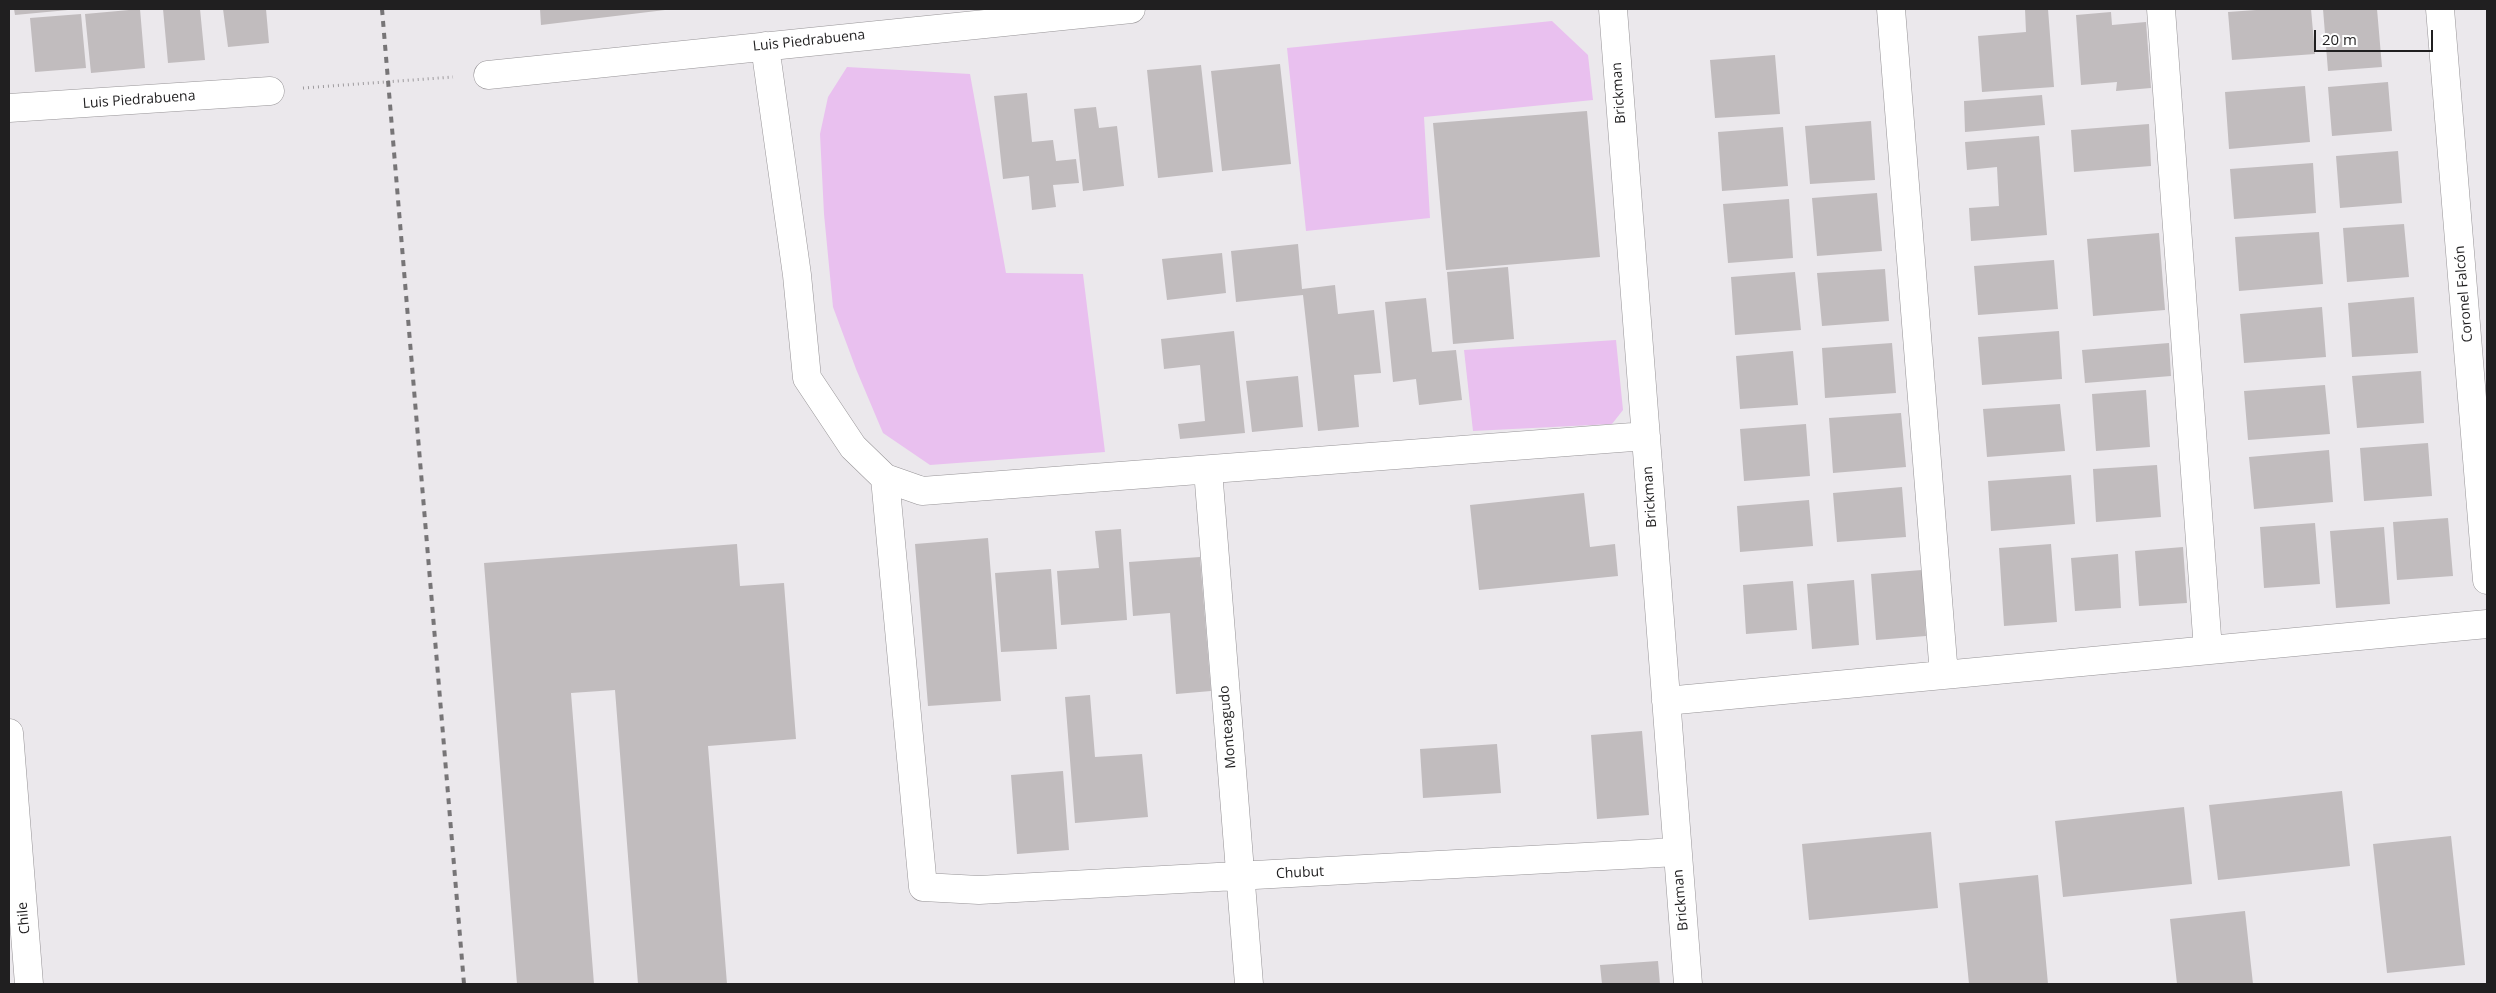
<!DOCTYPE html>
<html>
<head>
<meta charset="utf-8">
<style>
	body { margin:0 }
	#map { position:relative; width:2496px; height:993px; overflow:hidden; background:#ebe8ec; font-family:"Open Sans",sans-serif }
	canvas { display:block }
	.frame { position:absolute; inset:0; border:10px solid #201f20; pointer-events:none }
	.scale { position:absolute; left:2314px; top:30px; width:119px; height:22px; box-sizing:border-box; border:2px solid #201f20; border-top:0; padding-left:6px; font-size:15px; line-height:18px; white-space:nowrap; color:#201f20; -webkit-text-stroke:4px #fff; paint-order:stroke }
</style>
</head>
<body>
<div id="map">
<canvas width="2496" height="993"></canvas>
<div class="frame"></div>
<div class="scale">20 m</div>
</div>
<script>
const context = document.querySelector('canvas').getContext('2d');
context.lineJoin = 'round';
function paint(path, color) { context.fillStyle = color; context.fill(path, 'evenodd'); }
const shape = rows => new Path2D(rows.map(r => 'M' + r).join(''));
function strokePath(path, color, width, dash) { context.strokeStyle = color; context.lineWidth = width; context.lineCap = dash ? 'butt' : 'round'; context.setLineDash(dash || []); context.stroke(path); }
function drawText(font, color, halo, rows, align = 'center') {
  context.font = font + ' "Open Sans",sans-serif'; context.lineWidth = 4; context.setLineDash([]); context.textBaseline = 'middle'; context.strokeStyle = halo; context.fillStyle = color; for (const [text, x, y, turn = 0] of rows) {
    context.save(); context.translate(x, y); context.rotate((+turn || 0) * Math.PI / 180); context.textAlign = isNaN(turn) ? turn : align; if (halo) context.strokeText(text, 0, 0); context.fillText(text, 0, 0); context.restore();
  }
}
const green = shape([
	[1552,21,1588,55,1593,100,1424,117,1430,218,1306,231,1287,48],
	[847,67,970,74,1006,273,1083,274,1105,452,930,465,883,433,856,369,833,307,824,214,820,134,828,97],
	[1616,340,1623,410,1612,424,1473,431,1464,350]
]);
const building = shape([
	[14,9,68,9,68,10,15,15],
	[140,9,145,68,91,73,85,14],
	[163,9,200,9,205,60,168,63],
	[223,9,266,9,269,43,228,47],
	[540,9,665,9,665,10,541,25],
	[2025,9,2048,9,2054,87,1982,92,1978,36,2026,32],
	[2270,9,2311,9,2315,54,2232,60,2228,12],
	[2323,9,2377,9,2382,67,2328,71],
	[2111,12,2112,25,2146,22,2151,88,2116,91,2117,82,2081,85,2076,15],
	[81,14,86,68,35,72,30,18],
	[1775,55,1780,114,1715,118,1710,60],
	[1280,64,1291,164,1222,171,1211,71],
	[1201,65,1213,172,1158,178,1147,70],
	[2388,82,2392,131,2332,136,2328,87],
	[2305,86,2310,142,2229,149,2225,92],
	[1027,93,1032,142,1053,140,1056,161,1076,159,1079,183,1053,185,1056,207,1032,210,1029,176,1003,179,994,96],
	[2042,95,2045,125,1965,132,1964,101],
	[1096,107,1099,128,1117,126,1124,186,1083,191,1074,109],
	[1587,111,1600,257,1446,270,1433,123],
	[1871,121,1875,180,1810,184,1805,126],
	[2149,124,2151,166,2074,172,2071,130],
	[1783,127,1788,186,1722,191,1718,132],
	[2039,136,2047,235,1971,241,1969,208,1999,206,1997,167,1967,170,1965,142],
	[2398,151,2402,203,2340,208,2336,156],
	[2313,163,2316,213,2234,219,2230,169],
	[1877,193,1882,251,1817,256,1812,198],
	[1789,199,1793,258,1728,263,1723,204],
	[2404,224,2409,277,2347,282,2343,228],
	[2319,232,2323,284,2239,291,2235,237],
	[2159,233,2165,310,2093,316,2087,239],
	[1298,244,1302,289,1335,285,1338,314,1374,310,1381,373,1354,375,1359,427,1318,431,1303,295,1236,302,1231,251],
	[1222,253,1226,293,1167,300,1162,259],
	[2054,260,2058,309,1978,315,1974,266],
	[1508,267,1514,339,1453,344,1447,272],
	[1885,269,1889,321,1822,326,1817,273],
	[1795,272,1801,330,1735,335,1731,277],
	[2414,297,2418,353,2352,357,2348,303],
	[1426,298,1432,352,1456,350,1462,400,1419,405,1416,379,1393,382,1385,302],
	[2322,307,2326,357,2244,363,2240,314],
	[1234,331,1245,433,1180,439,1178,424,1205,421,1200,365,1164,369,1161,339],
	[2059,331,2062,379,1982,385,1978,337],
	[1892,343,1896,393,1825,398,1822,348],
	[2169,343,2171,376,2085,383,2082,350],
	[1793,351,1798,405,1740,409,1736,356],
	[2421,371,2424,423,2357,428,2352,376],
	[1298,376,1303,427,1252,432,1246,381],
	[2325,385,2330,434,2248,440,2244,391],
	[2146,390,2150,447,2096,451,2092,394],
	[2060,404,2065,451,1987,457,1983,409],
	[1901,413,1906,467,1833,473,1829,418],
	[1806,424,1810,476,1744,481,1740,429],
	[2428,443,2432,496,2364,501,2360,448],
	[2329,450,2333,502,2254,509,2249,457],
	[2157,465,2161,517,2096,522,2093,469],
	[2071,475,2075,524,1991,531,1988,481],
	[1902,487,1906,537,1837,542,1833,493],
	[1584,493,1590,547,1615,544,1618,576,1479,590,1470,505],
	[1809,500,1813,546,1740,552,1737,506],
	[2448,518,2453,576,2397,580,2393,522],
	[2315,523,2320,584,2264,588,2260,527],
	[2384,527,2390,604,2336,608,2330,531],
	[1121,529,1127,620,1061,625,1057,571,1099,568,1095,531],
	[988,538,1001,701,928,706,915,544],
	[737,544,740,586,784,583,796,739,708,746,727,984,638,984,615,690,571,693,594,984,517,984,484,563],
	[2051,544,2057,622,2004,626,1999,548],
	[2183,547,2187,603,2139,606,2135,551],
	[2118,554,2121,608,2075,611,2071,558],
	[1200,557,1211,691,1176,694,1170,613,1133,616,1129,562],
	[1051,569,1057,649,1001,652,995,573],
	[1922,570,1926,636,1876,640,1871,574],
	[1854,580,1859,645,1812,649,1807,584],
	[1793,581,1797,630,1746,634,1743,585],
	[1090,695,1095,757,1142,754,1148,817,1075,823,1065,697],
	[1642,731,1649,815,1597,819,1591,735],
	[1497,744,1501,793,1423,798,1420,749],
	[1063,771,1069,850,1017,854,1011,775],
	[2342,791,2350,866,2218,880,2209,805],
	[2184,807,2192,884,2063,897,2055,821],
	[1931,832,1938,908,1809,920,1802,844],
	[2451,836,2465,965,2387,973,2373,844],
	[2038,875,2048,984,1969,984,1959,883],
	[2245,911,2253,984,2177,984,2170,919],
	[1658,961,1660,984,1602,984,1600,965]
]);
const path = shape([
	[303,88,453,77]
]);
const street = shape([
	[1613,9,1688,984],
	[1891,9,1944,675],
	[2161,9,2208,650],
	[2440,9,2487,580],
	[765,46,797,275,807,378,853,447,885,478,923,887,979,890,1677,852],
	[488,75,1131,9],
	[9,108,270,91],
	[1208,470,1249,984],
	[885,478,922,491,1646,436],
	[1666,701,2487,624],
	[9,733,29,984]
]);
const rail = shape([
	[382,9,464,984]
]);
const streetNames = [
	["Luis Piedrabuena",809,41,-6],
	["Brickman",1619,93,-94],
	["Luis Piedrabuena",139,100,-4],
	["Coronel Falcón",2464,294,-95],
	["Brickman",1650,497,-94],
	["Monteagudo",1228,727,-95],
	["Chubut",1300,873,-3],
	["Brickman",1681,900,-95],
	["Chile",24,918,-95]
];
paint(green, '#e9c0ef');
paint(building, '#c1bcbe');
strokePath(street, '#979497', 29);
strokePath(path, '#9d9a9d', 3, [1, 4]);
strokePath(street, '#fff', 28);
strokePath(rail, '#777577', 4, [6, 6]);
drawText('14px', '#201f20', '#fff', streetNames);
</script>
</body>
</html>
